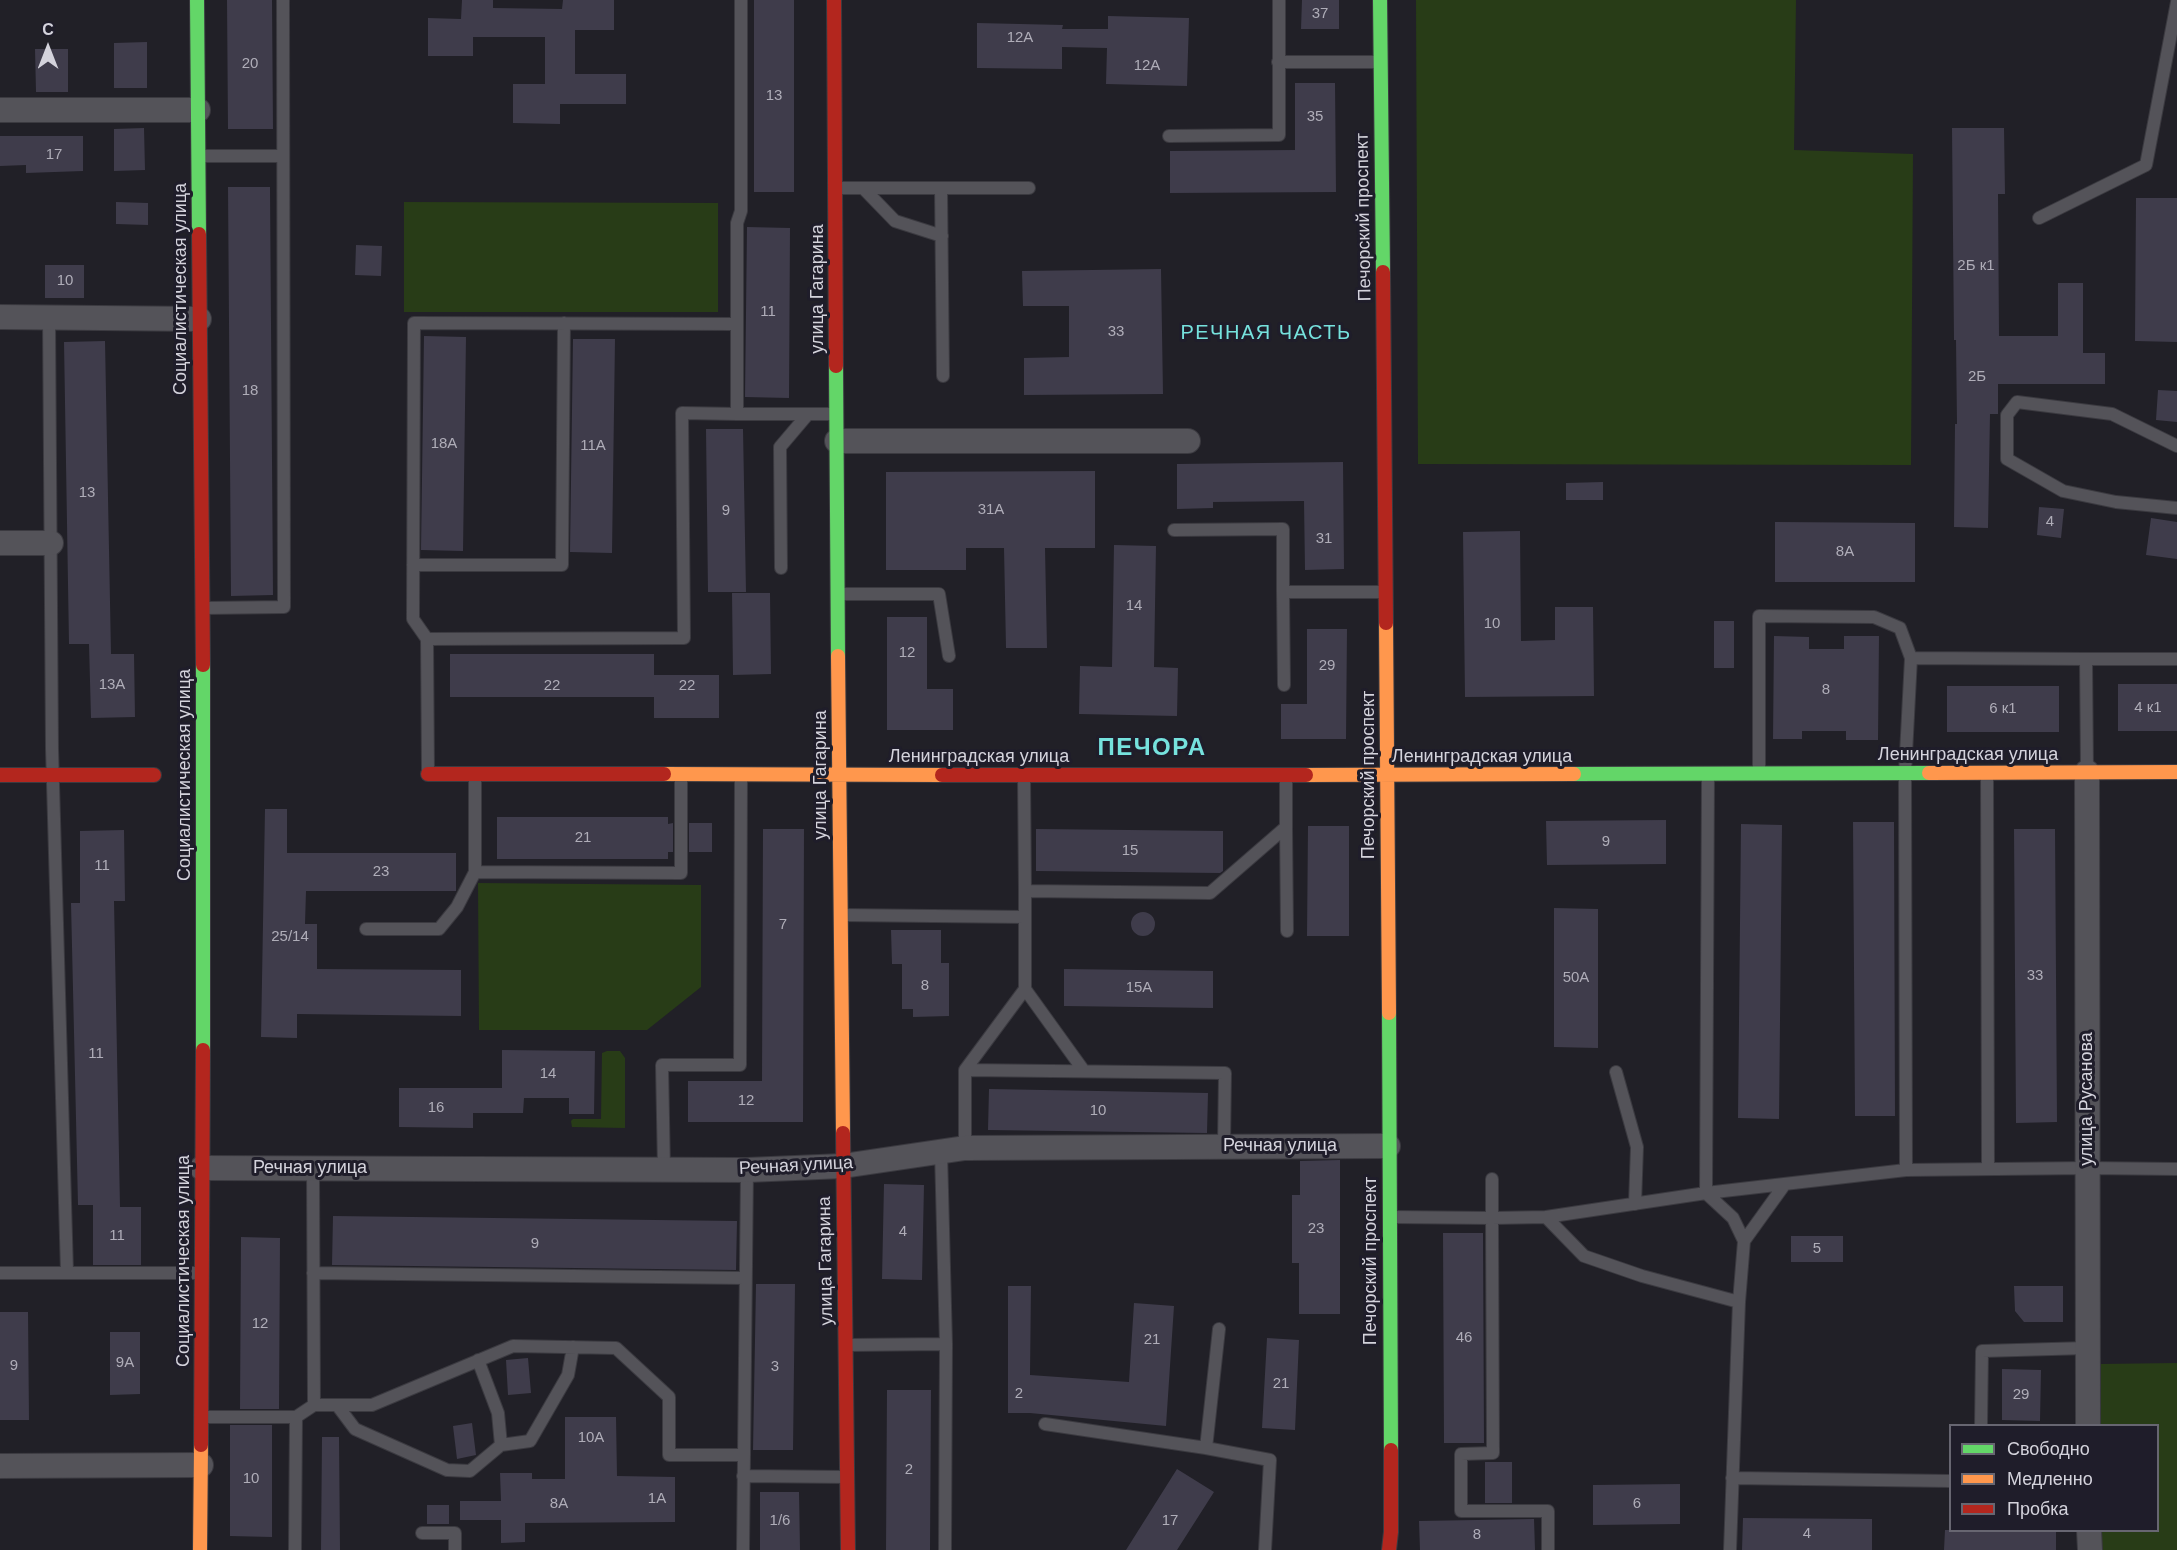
<!DOCTYPE html>
<html>
<head>
<meta charset="utf-8">
<style>
	body { margin:0 }
	#map { position:relative; width:2177px; height:1550px; overflow:hidden; background:#212027; font-family:Helvetica,sans-serif }
	canvas { display:block }
	.legend { position:absolute; left:1949px; top:1424px; width:210px; height:108px; box-sizing:border-box; background:#1f1d2a; border:2px solid #676671; margin:0; padding:8px 10px; list-style:none; font-size:18px; color:#d4d3dc }
	.legend li { display:flex; align-items:center; gap:12px; height:30px }
	.legend b { width:30px; border:2px solid #676671 }
	.north { position:absolute; left:18px; top:18px; width:60px; height:60px; -webkit-text-stroke:4px #1f1d2a; paint-order:stroke; rotate:0deg; font-size:16px; font-weight:700; line-height:24px; text-align:center; color:#d4d3dc }
	.north::after { content:''; display:block; margin:auto; width:21px; height:27px; background:#d4d3dc; clip-path:polygon(50% 0,100% 100%,50% 72%,0 100%) }
</style>
</head>
<body>
<div id="map">
<canvas width="2177" height="1550"></canvas>
<ul class="legend">
<li><b style="height:8px;background:#63d668"></b>Свободно</li>
<li><b style="height:8px;background:#ff974d"></b>Медленно</li>
<li><b style="height:8px;background:#b3261e"></b>Пробка</li>
</ul>
<div class="north">С</div>
</div>
<script>
const context = document.querySelector('canvas').getContext('2d');
context.lineJoin = 'round';
function paint(path, color) { context.fillStyle = color; context.fill(path, 'evenodd'); }
const shape = rows => new Path2D(rows.map(r => 'M' + r).join(''));
function strokePath(path, color, width, dash) { context.strokeStyle = color; context.lineWidth = width; context.lineCap = dash ? 'butt' : 'round'; context.setLineDash(dash || []); context.stroke(path); }
function drawText(font, color, halo, rows, align = 'center') {
  context.font = font + ' Helvetica,sans-serif'; context.lineWidth = 6; context.setLineDash([]); context.textBaseline = 'middle'; context.strokeStyle = halo; context.fillStyle = color; for (const [text, x, y, turn = 0] of rows) {
    context.save(); context.translate(x, y); context.rotate((+turn || 0) * Math.PI / 180); context.textAlign = isNaN(turn) ? turn : align; if (halo) context.strokeText(text, 0, 0); context.fillText(text, 0, 0); context.restore();
  }
}
const green = shape([
	[1416,0,1796,0,1794,150,1913,154,1911,465,1418,464],
	[404,202,718,203,718,312,404,312],
	[478,883,701,885,701,987,647,1030,479,1030],
	[607,1051,620,1051,625,1058,625,1128,572,1127,571,1121,573,1119,601,1119,602,1053],
	[2177,1363,2177,1550,2102,1550,2101,1531,2158,1530,2158,1426,2101,1425,2101,1364]
]);
const building = shape([
	[227,0,272,0,273,129,228,129],
	[462,0,493,0,493,8,562,9,563,0,614,0,614,30,575,30,575,74,626,74,626,104,560,104,560,124,513,123,513,84,545,84,545,37,473,37,473,56,428,56,428,18,461,19],
	[754,0,794,0,794,192,754,192],
	[1302,0,1339,0,1339,29,1301,29],
	[1108,16,1189,18,1187,86,1106,84,1107,48,1062,47,1062,69,977,68,977,23,1063,25,1062,29,1108,29],
	[147,42,147,88,114,88,114,43],
	[35,49,68,49,68,92,36,92],
	[1295,83,1335,83,1336,192,1170,193,1170,151,1295,150],
	[144,128,145,170,114,171,114,129],
	[1952,128,2004,128,2005,194,1998,194,1999,336,2058,336,2058,283,2083,283,2083,353,2105,353,2105,384,1998,384,1998,414,1990,414,1988,528,1954,527,1955,424,1957,424,1956,340,1954,340],
	[0,136,83,136,83,171,26,173,26,165,0,166],
	[228,187,270,187,273,595,231,596],
	[2136,198,2177,198,2177,342,2135,341],
	[116,202,148,203,148,225,116,224],
	[747,227,790,228,789,398,745,397],
	[356,245,382,246,381,276,355,275],
	[45,265,84,265,84,298,45,298],
	[1161,269,1163,394,1024,395,1024,358,1069,357,1069,306,1023,306,1022,271],
	[424,336,466,337,463,551,421,550],
	[573,339,615,339,612,553,570,552],
	[105,341,111,654,134,654,135,717,91,718,89,644,69,644,64,342],
	[2158,390,2177,391,2177,422,2156,420],
	[706,429,743,429,746,592,708,592],
	[1343,462,1344,569,1305,570,1304,501,1213,502,1213,508,1177,509,1177,464],
	[1095,471,1095,548,1045,548,1047,648,1006,648,1004,548,966,548,966,570,886,570,886,472],
	[1603,482,1603,500,1566,500,1566,483],
	[2039,507,2064,509,2061,538,2037,535],
	[2151,518,2177,522,2177,559,2146,555],
	[1775,522,1915,523,1915,582,1775,582],
	[1520,531,1521,641,1555,640,1555,607,1593,607,1594,696,1465,697,1463,532],
	[1114,545,1156,546,1154,667,1178,668,1177,716,1079,714,1080,666,1112,667],
	[732,593,770,593,771,674,733,675],
	[887,617,927,617,927,689,953,689,953,730,887,730],
	[1714,621,1734,621,1734,668,1714,668],
	[1307,629,1347,629,1346,739,1281,739,1281,704,1307,704],
	[1774,636,1809,637,1809,649,1844,649,1844,636,1879,636,1878,740,1846,740,1846,731,1802,731,1802,739,1773,739],
	[450,654,654,654,654,675,719,675,719,718,654,718,654,697,450,697],
	[2118,684,2177,684,2177,731,2118,731],
	[1947,686,2059,686,2059,732,1947,732],
	[265,809,287,809,287,853,456,853,456,891,306,891,305,924,317,924,317,969,461,970,461,1016,297,1014,297,1038,261,1037],
	[497,817,668,817,668,824,673,823,673,852,668,852,668,859,497,859],
	[1666,820,1666,864,1547,865,1546,821],
	[1853,822,1894,822,1895,1116,1855,1116],
	[689,823,712,823,712,852,689,852],
	[1741,824,1782,825,1779,1119,1738,1118],
	[1308,826,1349,826,1349,936,1307,936],
	[763,829,804,829,803,1122,688,1122,688,1081,762,1081],
	[1036,829,1223,831,1223,871,1220,873,1036,871],
	[2014,829,2055,829,2057,1122,2016,1123],
	[124,830,125,901,114,901,120,1207,141,1207,141,1265,93,1265,93,1205,78,1205,71,903,80,903,80,831],
	[1554,908,1598,909,1598,1048,1554,1047],
	'1131 924a12 12 0 1 1 24 0a12 12 0 1 1-24 0Z',
	[891,930,941,930,941,963,949,963,949,1016,913,1017,913,1009,902,1009,902,964,892,964],
	[1064,969,1213,971,1213,1008,1064,1006],
	[502,1050,595,1051,594,1114,569,1114,569,1098,524,1098,523,1113,473,1113,473,1128,399,1127,399,1088,502,1088],
	[989,1089,1208,1093,1207,1133,988,1130],
	[1340,1160,1340,1314,1299,1314,1299,1263,1292,1263,1292,1195,1300,1195,1300,1161],
	[884,1184,924,1185,922,1280,882,1279],
	[333,1216,737,1221,736,1270,332,1265],
	[1443,1233,1483,1233,1484,1443,1444,1443],
	[1791,1236,1843,1236,1843,1262,1791,1262],
	[241,1237,280,1238,279,1409,240,1409],
	[756,1284,795,1284,793,1450,753,1450],
	[1008,1286,1031,1286,1030,1375,1129,1382,1134,1303,1174,1306,1166,1426,1030,1413,1008,1413],
	[2014,1286,2063,1286,2063,1322,2024,1322,2015,1311],
	[0,1312,28,1312,29,1420,0,1420],
	[110,1332,140,1332,140,1394,110,1395],
	[1267,1338,1299,1340,1295,1430,1262,1428],
	[528,1358,531,1393,508,1395,506,1360],
	[2002,1369,2041,1370,2040,1421,2002,1420],
	[887,1390,931,1390,930,1550,886,1550],
	[565,1417,616,1417,617,1476,675,1477,675,1522,525,1523,525,1542,501,1543,501,1520,460,1520,460,1501,501,1501,500,1473,532,1473,532,1479,565,1479],
	[472,1423,476,1455,457,1459,453,1426],
	[230,1425,272,1425,272,1537,230,1536],
	[322,1437,339,1437,340,1550,321,1550],
	[1485,1462,1512,1462,1512,1503,1485,1503],
	[1177,1469,1214,1492,1177,1550,1126,1550],
	[1680,1484,1680,1524,1593,1525,1593,1485],
	[760,1492,799,1492,800,1550,760,1550],
	[427,1505,449,1505,449,1524,427,1524],
	[1743,1518,1872,1519,1872,1550,1742,1550],
	[1534,1519,1535,1550,1420,1550,1419,1521],
	[1945,1530,2056,1530,2056,1550,1944,1550]
]);
const lane = shape([
	[741,0,741,211,737,223,737,414,834,414],
	[1278,62,1379,62],
	[1169,136,1279,135,1279,0],
	[200,156,283,156],
	[836,188,941,188,943,376],
	[863,188,895,221,942,236],
	[941,188,1029,188],
	[2039,218,2146,165,2177,2],
	[49,318,52,749,67,1272],
	[2177,446,2112,414,2017,402,2007,415,2007,459,2063,491,2116,502,2177,508],
	[1174,530,1283,529,1283,592,1385,592],
	[413,565,562,565,564,323],
	[781,568,780,447,808,414],
	[1283,592,1284,685],
	[839,594,939,594,949,656],
	[204,608,284,607,283,0],
	[427,639,413,619,414,323,737,324],
	[2086,659,2177,659],
	[1759,772,1759,616,1874,617,1900,628,1911,658],
	[428,773,427,639,684,638,682,413,737,414],
	[1987,774,1988,1169],
	[1708,775,1706,1193,1733,1218,1744,1241],
	[1024,776,1025,891,1210,893,1286,827,1286,777],
	[1286,827,1287,931],
	[475,872,681,873,681,775],
	[841,915,1025,917],
	[366,929,439,929,457,907,475,872,475,775],
	[1025,989,1084,1071],
	[965,1070,1225,1073,1224,1146],
	[1616,1072,1637,1147,1635,1204],
	[965,1148,965,1070,1025,989,1025,891],
	[941,1152,946,1344,945,1550],
	[664,1170,662,1065,740,1065,741,776],
	[1906,1170,1905,773,1911,658,2086,659,2087,771],
	[1492,1179,1492,1218,1546,1217,1584,1256,1642,1276,1739,1302,1730,1550],
	[1391,1217,1492,1218,1493,1453,1461,1454,1461,1511,1548,1511,1548,1550],
	[1546,1217,1706,1193,1906,1170,2087,1168,2177,1169],
	[0,1273,200,1273],
	[313,1273,745,1278],
	[1739,1302,1744,1241,1785,1184],
	[1219,1329,1206,1448,1270,1460,1265,1550],
	[848,1345,946,1344],
	[314,1405,372,1405,513,1346,616,1348,669,1397,669,1455,743,1455],
	[337,1405,355,1429,447,1470,470,1471,501,1445,498,1413,478,1360],
	[202,1417,296,1417,314,1405,313,1169],
	[1045,1424,1206,1448],
	[1981,1426,1982,1351,2087,1348],
	[501,1445,530,1441,568,1375,573,1347],
	[743,1476,847,1477],
	[1732,1478,1950,1481],
	[422,1533,455,1533,455,1550],
	[295,1550,296,1417],
	[743,1550,747,1170]
]);
const street = shape([
	[0,110,198,110],
	[0,317,199,319],
	[837,441,1188,441],
	[0,543,51,543],
	[2087,772,2088,1426],
	[202,1168,747,1170,843,1166,965,1148,1388,1146],
	[0,1466,201,1465],
	[2089,1530,2090,1550]
]);
const fast = shape([
	[197,0,199,234],
	[1380,0,1383,272],
	[836,366,838,656],
	[1574,774,1929,773],
	[1389,1013,1391,1450],
	[203,1050,203,665]
]);
const slow = shape([
	[1386,623,1389,1013],
	[838,656,843,1133],
	[1929,773,2177,772],
	[664,774,942,775],
	[1306,775,1574,774],
	[200,1550,201,1445]
]);
const jam = shape([
	[834,0,836,366],
	[199,234,203,665],
	[1383,272,1386,623],
	[428,774,664,774],
	[0,775,154,775],
	[942,775,1306,775],
	[843,1133,848,1550],
	[201,1445,203,1050],
	[1389,1550,1391,1532,1391,1450]
]);
const numberNames = [
	["37",1320,14],
	["12А",1020,38],
	["20",250,64],
	["12А",1147,66],
	["13",774,96],
	["35",1315,117],
	["17",54,155],
	["2Б к1",1976,266],
	["10",65,281],
	["11",768,312],
	["33",1116,332],
	["2Б",1977,377],
	["18",250,391],
	["18А",444,444],
	["11А",593,446],
	["13",87,493],
	["31А",991,510],
	["9",726,511],
	["4",2050,522],
	["31",1324,539],
	["8А",1845,552],
	["14",1134,606],
	["10",1492,624],
	["12",907,653],
	["29",1327,666],
	["13А",112,685],
	["22",552,686],
	["22",687,686],
	["8",1826,690],
	["4 к1",2148,708],
	["6 к1",2003,709],
	["21",583,838],
	["9",1606,842],
	["15",1130,851],
	["11",102,866],
	["23",381,872],
	["7",783,925],
	["25/14",290,937],
	["33",2035,976],
	["50А",1576,978],
	["8",925,986],
	["15А",1139,988],
	["11",96,1054],
	["14",548,1074],
	["12",746,1101],
	["16",436,1108],
	["10",1098,1111],
	["23",1316,1229],
	["4",903,1232],
	["11",117,1236],
	["9",535,1244],
	["5",1817,1249],
	["12",260,1324],
	["46",1464,1338],
	["21",1152,1340],
	["9А",125,1363],
	["9",14,1366],
	["3",775,1367],
	["21",1281,1384],
	["2",1019,1394],
	["29",2021,1395],
	["10А",591,1438],
	["2",909,1470],
	["10",251,1479],
	["1А",657,1499],
	["8А",559,1504],
	["6",1637,1504],
	["1/6",780,1521],
	["17",1170,1521],
	["4",1807,1534],
	["8",1477,1535]
];
const streetNames = [
	["Печорский проспект",1364,217,-91],
	["Социалистическая улица",181,289,-90],
	["улица Гагарина",818,289,-90],
	["Ленинградская улица",1968,755],
	["Ленинградская улица",979,757],
	["Ленинградская улица",1482,757],
	["Социалистическая улица",185,775,-90],
	["улица Гагарина",821,775,-90],
	["Печорский проспект",1369,775,-90],
	["улица Русанова",2087,1099,-90],
	["Речная улица",1280,1146],
	["Речная улица",796,1166,-3],
	["Речная улица",310,1168],
	["Социалистическая улица",184,1261,-90],
	["улица Гагарина",826,1261,-91],
	["Печорский проспект",1371,1261,-90]
];
const neighbourhoodNames = [
	["РЕЧНАЯ ЧАСТЬ",1266,333]
];
const districtNames = [
	["ПЕЧОРА",1152,748]
];
paint(green, '#283c17');
paint(building, '#3f3c4b');
strokePath(lane, '#3b3a40', 14);
strokePath(street, '#3b3a40', 26);
strokePath(fast, '#3b3a40', 16);
strokePath(slow, '#3b3a40', 16);
strokePath(jam, '#3b3a40', 16);
strokePath(lane, '#545359', 12);
strokePath(street, '#545359', 24);
strokePath(fast, '#63d668', 14);
strokePath(slow, '#ff974d', 14);
strokePath(jam, '#b3261e', 14);
drawText('15px', '#afadb8', null, numberNames);
drawText('18px', '#d4d3dc', '#1f1d2a', streetNames);
context.letterSpacing = '1.5px';
drawText('20px', '#76e2dd', '#1f1d2a', neighbourhoodNames);
context.letterSpacing = '0px';
context.letterSpacing = '1.5px';
drawText('bold 24px', '#76e2dd', '#1f1d2a', districtNames);
context.letterSpacing = '0px';
</script>
</body>
</html>
